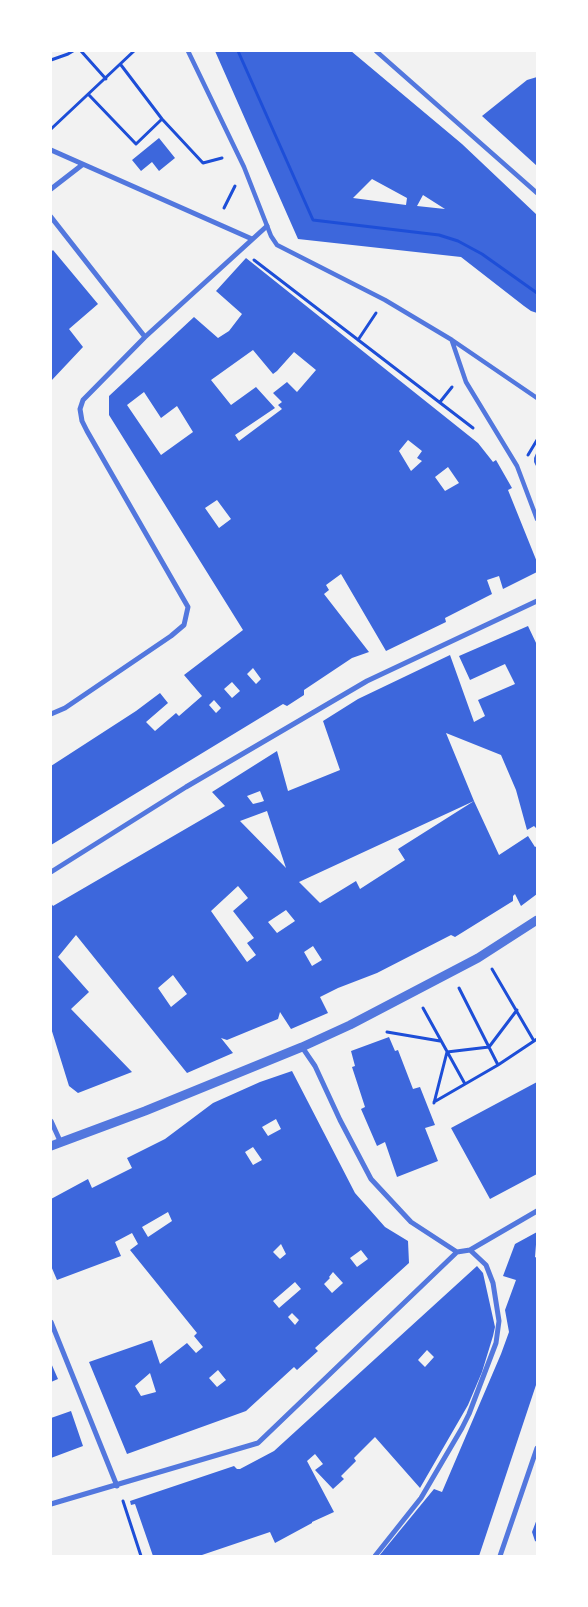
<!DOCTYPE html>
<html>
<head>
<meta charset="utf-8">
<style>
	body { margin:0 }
	#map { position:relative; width:588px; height:1607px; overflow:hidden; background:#f2f2f2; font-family:Roboto,sans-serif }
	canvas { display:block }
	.frame { position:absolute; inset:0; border:52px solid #fff; pointer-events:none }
</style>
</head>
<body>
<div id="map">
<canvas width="588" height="1607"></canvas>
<div class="frame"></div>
</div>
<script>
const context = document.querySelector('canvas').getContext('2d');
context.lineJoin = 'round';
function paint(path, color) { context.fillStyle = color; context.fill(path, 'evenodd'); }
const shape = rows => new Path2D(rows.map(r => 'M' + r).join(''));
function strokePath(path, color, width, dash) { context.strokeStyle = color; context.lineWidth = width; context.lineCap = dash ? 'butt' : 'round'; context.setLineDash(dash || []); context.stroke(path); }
const building = shape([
	[215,51,351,51,462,144,537,215,537,313,531,311,524,306,461,257,298,239],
	[372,179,407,198,406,205,353,198],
	[423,195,445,209,417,206],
	[537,77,537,166,482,116,527,80],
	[159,138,175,158,159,171,152,162,141,171,132,160],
	[53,250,98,304,69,329,83,347,51,381,51,252],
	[246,258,478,443,493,462,496,460,512,488,508,490,537,562,537,572,503,589,499,576,487,580,492,594,445,618,446,622,386,651,341,574,326,585,329,590,324,594,369,652,352,658,304,690,304,695,287,706,283,704,51,845,51,766,136,711,160,693,168,703,146,722,155,731,176,713,179,716,202,696,184,675,243,630,109,415,109,396,194,317,218,338,229,331,242,314,216,291],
	[253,350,273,374,277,371,294,352,316,370,297,392,287,382,273,393,282,402,278,405,282,409,239,441,235,435,275,408,256,387,231,405,211,380],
	[144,392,161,418,177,406,193,432,161,455,127,405],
	[408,440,422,451,417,458,422,461,411,471,399,451],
	[448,467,459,483,445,491,435,477],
	[217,500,231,519,219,528,205,508],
	[253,668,261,679,256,684,247,674],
	[232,682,240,691,232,698,224,689],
	[214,700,221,708,216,713,209,705],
	[537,451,537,468,534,462,534,458],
	[528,626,537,645,537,829,534,826,527,830,516,790,501,755,446,733,474,801,299,882,320,903,356,881,360,889,405,860,398,849,474,801,499,855,528,836,535,847,537,846,537,894,521,906,515,894,513,896,513,901,455,937,451,935,377,973,338,988,320,997,328,1013,291,1029,280,1012,278,1019,227,1040,221,1038,233,1053,187,1073,76,935,58,957,89,992,71,1009,132,1072,78,1093,69,1086,51,1028,51,903,53,906,225,806,212,792,277,751,288,791,340,770,323,721,358,699,450,655,474,722,485,716,478,700,515,684,505,664,470,680,459,656],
	[260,791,264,801,261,802,253,804,247,796],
	[267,811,286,868,240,821],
	[238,886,248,898,233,911,254,938,247,943,256,955,247,962,211,911],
	[286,910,295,921,277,933,268,922],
	[313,946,322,960,312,966,304,952],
	[173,975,187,994,171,1007,158,988],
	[389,1037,395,1051,398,1050,413,1089,420,1087,435,1125,425,1128,438,1161,397,1177,385,1142,377,1146,361,1109,365,1107,352,1067,355,1066,351,1051],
	[292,1071,355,1193,385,1227,408,1241,409,1263,315,1348,318,1351,297,1370,294,1367,246,1411,127,1454,89,1362,152,1340,160,1364,187,1343,196,1353,203,1347,194,1336,197,1333,130,1250,138,1244,132,1233,115,1242,121,1256,57,1280,51,1266,51,1199,88,1179,92,1188,132,1168,127,1158,165,1139,213,1103,260,1082],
	[276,1119,281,1129,268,1136,262,1127],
	[253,1147,262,1160,253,1165,245,1152],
	[168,1212,172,1221,148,1237,142,1227],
	[281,1244,286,1254,280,1259,273,1252],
	[361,1250,368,1259,357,1267,350,1258],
	[333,1272,343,1283,332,1293,324,1284,330,1278,329,1277],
	[295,1282,301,1289,279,1308,273,1301],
	[292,1313,299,1320,295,1325,288,1317],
	[218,1370,226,1380,217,1387,209,1378],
	[150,1373,156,1392,141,1396,135,1386],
	[537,1082,537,1174,490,1199,451,1128],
	[537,1232,535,1257,537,1258,537,1382,479,1556,379,1556,434,1489,442,1492,501,1354,509,1332,505,1310,516,1280,503,1276,515,1244],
	[477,1266,483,1273,495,1327,493,1336,482,1372,468,1405,420,1488,375,1437,354,1458,356,1461,341,1476,344,1479,333,1489,315,1470,323,1464,315,1454,307,1461,334,1512,312,1522,312,1523,275,1543,270,1532,199,1556,153,1556,135,1504,131,1505,130,1501,234,1466,237,1469,240,1469,274,1451],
	[427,1350,434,1357,425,1367,418,1360],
	[51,1363,58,1379,51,1382],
	[71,1411,83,1446,51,1458,51,1418],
	[537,1519,537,1542,535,1541,532,1532]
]);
const path = shape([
	[81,51,106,79],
	[238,51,313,220,439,235,458,241,482,254,537,293],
	[51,60,68,54,73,51],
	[121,65,162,119,203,163,222,158],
	[89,95,136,144,162,119],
	[51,129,134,51],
	[224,208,235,186],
	[254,260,473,428],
	[358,340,376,313],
	[440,402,452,387],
	[528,455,537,440],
	[492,969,534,1041],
	[459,988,498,1065],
	[423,1008,465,1084],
	[387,1032,440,1041],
	[434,1102,498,1065,537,1039],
	[434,1103,447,1052,489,1047,517,1010],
	[123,1501,141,1556]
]);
const pedestrian = shape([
	[188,51,244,167,271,236,277,245,385,300,452,340,537,398],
	[376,51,537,193],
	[452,341,466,382,517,466,537,519]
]);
const minor = shape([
	[51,150,252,239],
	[51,189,82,165],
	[51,217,145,337],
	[51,714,65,708,171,636,184,625,188,607,87,431,82,421,80,409,83,400,145,337,267,226],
	[51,872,186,787,367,681,537,601],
	[302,1047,315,1066,340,1120,371,1179,411,1222,457,1252],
	[51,1121,61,1143],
	[51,1322,117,1486],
	[51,1504,258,1443,457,1252,470,1250,537,1211],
	[375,1556,421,1498,462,1428,469,1414,496,1343,499,1321,493,1283,486,1265,470,1250],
	[500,1556,537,1448]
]);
const tertiary = shape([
	[51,1146,145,1111,302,1047,350,1025,478,958,537,920]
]);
paint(building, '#3d67dc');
strokePath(path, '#1d4ed8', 3);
strokePath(pedestrian, '#5277de', 4.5);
strokePath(minor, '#5277de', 5);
strokePath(tertiary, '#5277de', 9);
</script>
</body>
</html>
